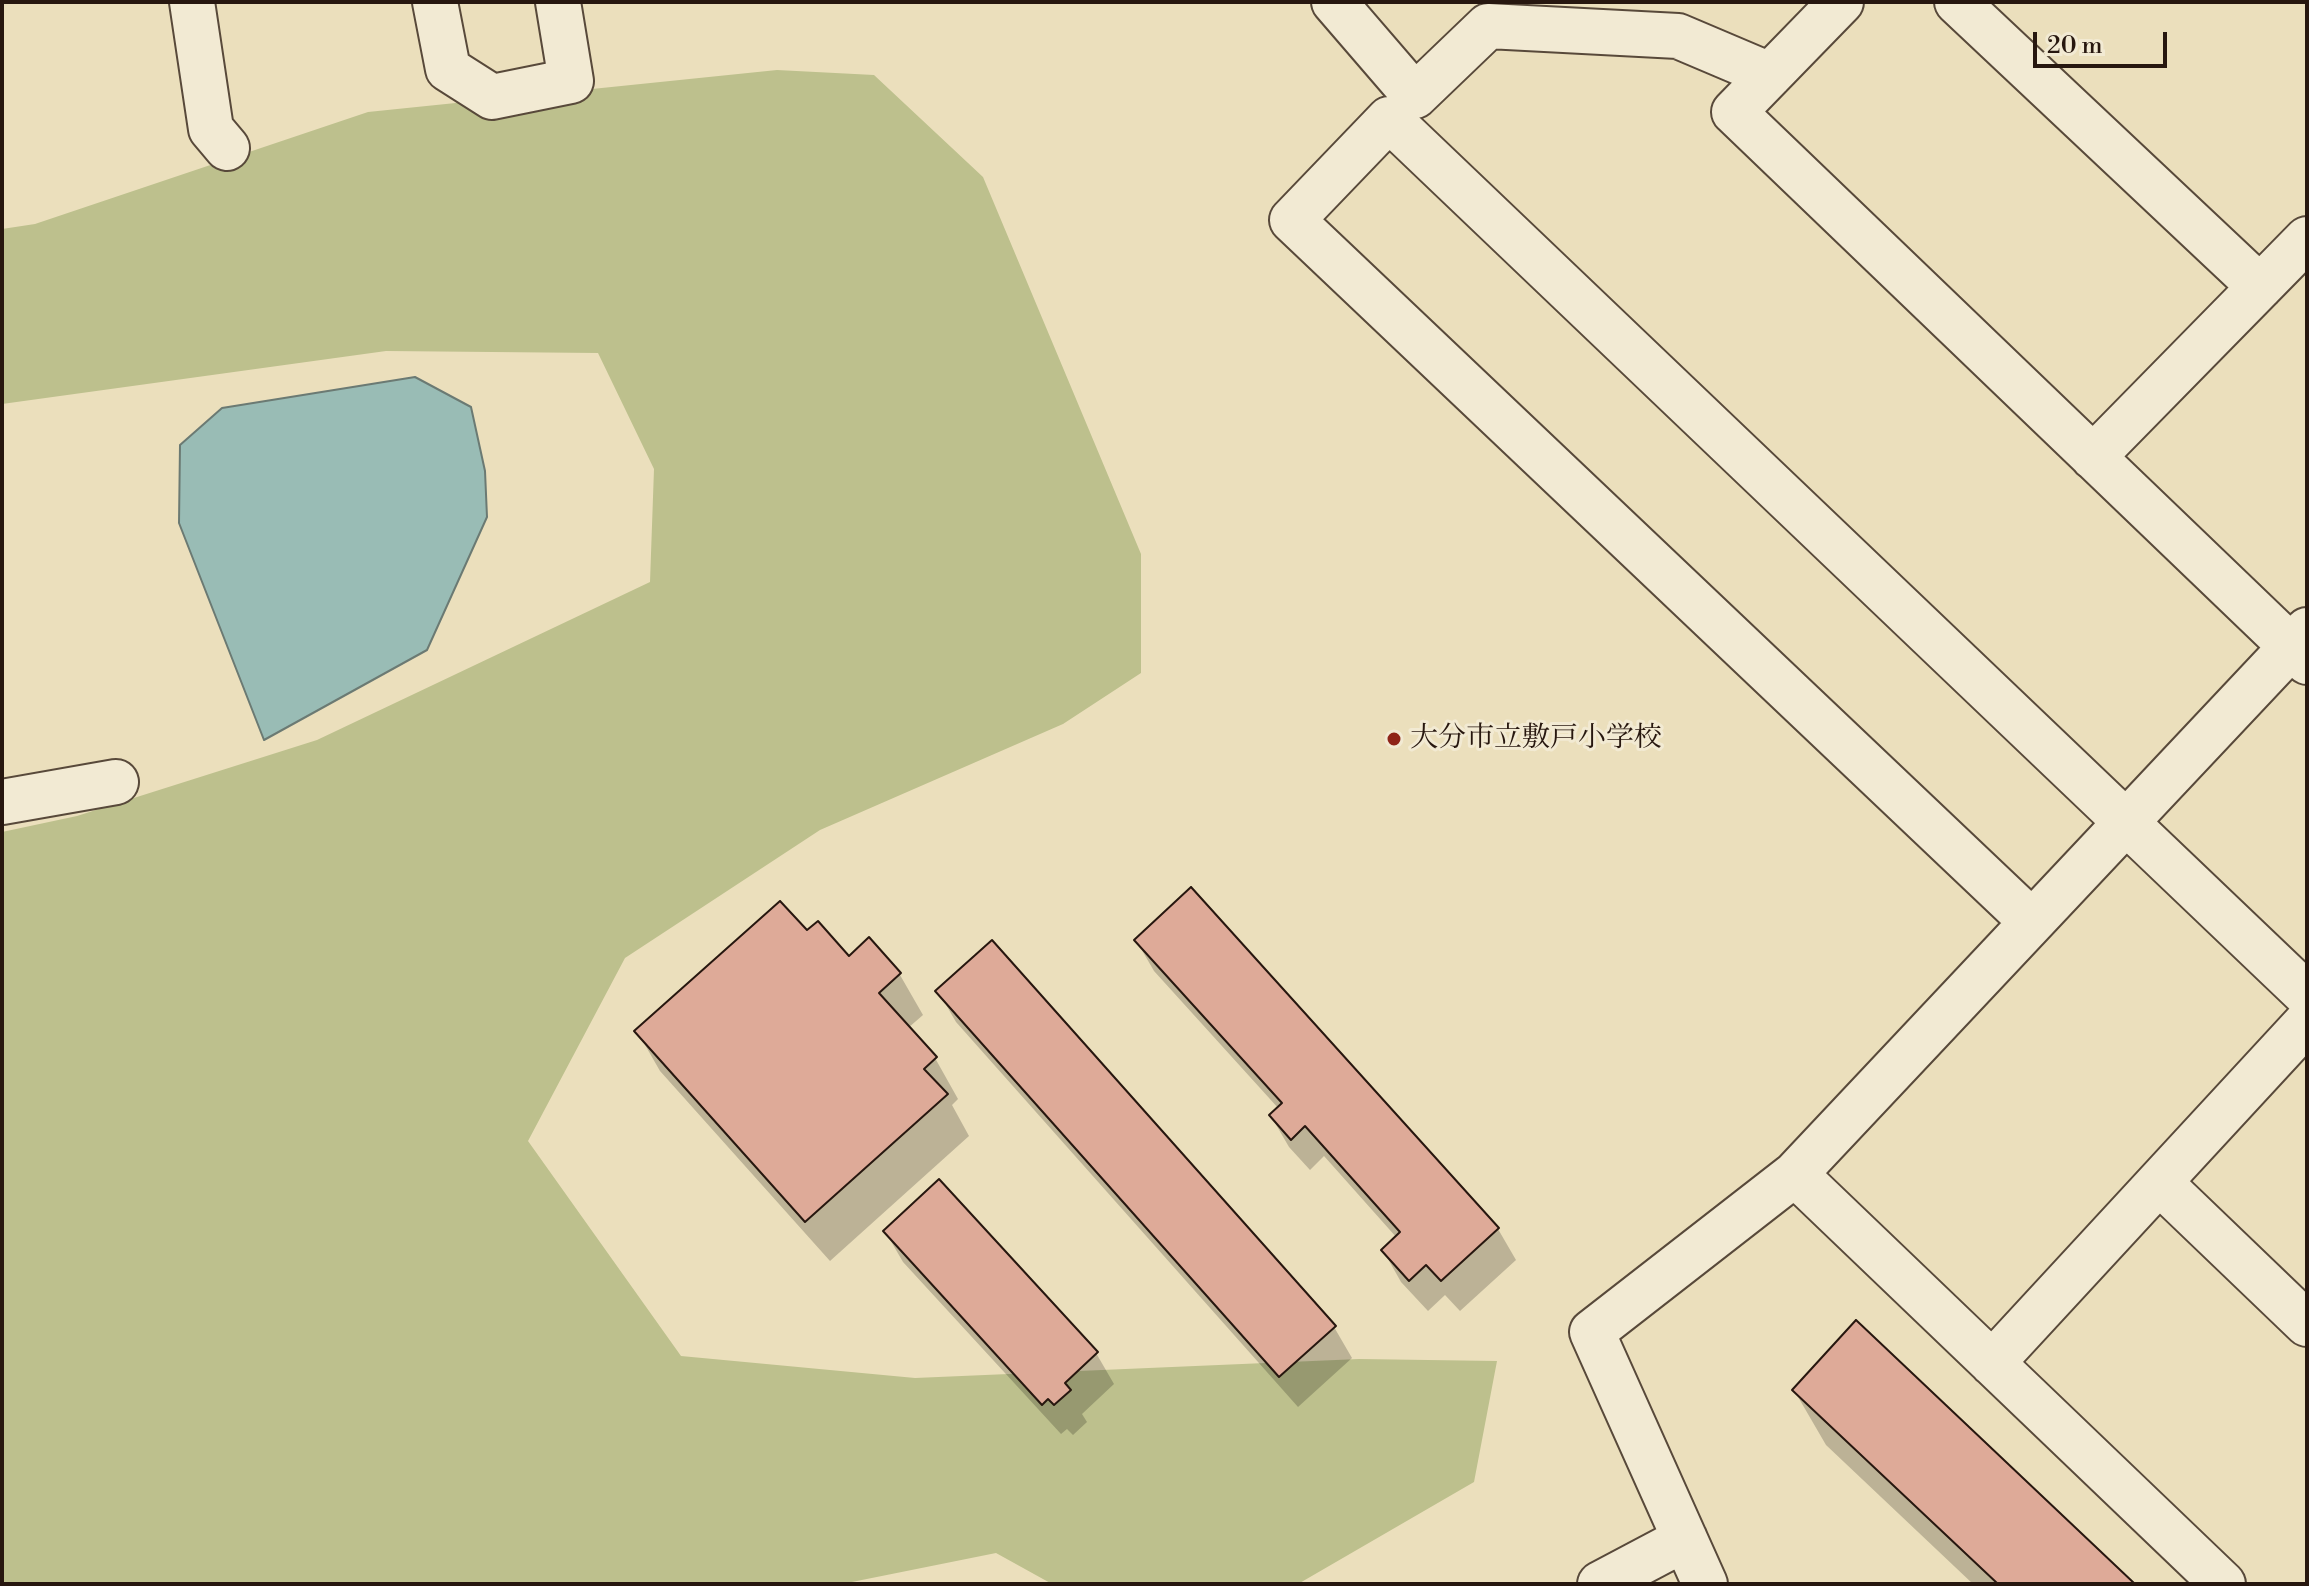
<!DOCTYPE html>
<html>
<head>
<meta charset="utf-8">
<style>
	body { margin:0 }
	#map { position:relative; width:2309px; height:1586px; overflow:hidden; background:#ebdfbc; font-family:"Libre Bodoni",serif }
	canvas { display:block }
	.frame { position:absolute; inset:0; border:4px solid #27170f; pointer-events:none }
	.scale { position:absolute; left:2033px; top:32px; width:134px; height:36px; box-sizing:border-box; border:4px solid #27170f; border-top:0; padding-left:10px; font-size:24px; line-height:28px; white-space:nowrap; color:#27170f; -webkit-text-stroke:6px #f2ead3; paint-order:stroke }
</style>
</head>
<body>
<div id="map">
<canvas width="2309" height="1586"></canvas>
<div class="frame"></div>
<div class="scale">20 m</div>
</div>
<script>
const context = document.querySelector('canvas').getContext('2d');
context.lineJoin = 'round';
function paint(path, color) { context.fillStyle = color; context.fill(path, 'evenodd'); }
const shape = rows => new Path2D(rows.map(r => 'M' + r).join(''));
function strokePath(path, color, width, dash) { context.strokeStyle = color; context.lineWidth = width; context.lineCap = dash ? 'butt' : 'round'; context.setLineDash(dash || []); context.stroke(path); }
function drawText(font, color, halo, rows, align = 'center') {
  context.font = font + ' "Libre Bodoni","Noto Serif JP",serif'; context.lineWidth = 6; context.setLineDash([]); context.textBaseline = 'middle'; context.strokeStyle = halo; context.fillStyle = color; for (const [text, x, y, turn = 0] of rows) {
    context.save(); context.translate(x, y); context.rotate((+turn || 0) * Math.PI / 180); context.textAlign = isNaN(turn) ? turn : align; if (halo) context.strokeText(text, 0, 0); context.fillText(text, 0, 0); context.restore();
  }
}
const green = shape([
	[777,70,874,75,983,177,1141,554,1141,673,1063,724,820,830,625,958,528,1141,681,1356,915,1378,1359,1359,1497,1361,1474,1482,1298,1584,1052,1584,996,1553,842,1584,2,1584,2,832,77,816,317,740,650,582,654,469,598,353,386,351,2,404,2,229,35,224,368,112]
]);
const water = shape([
	[415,377,471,407,485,471,487,517,427,650,264,740,179,523,180,445,222,408,415,377]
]);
const shadow = shape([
	[807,933,848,959,869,939,900,975,923,1015,908,1028,935,1058,958,1099,952,1105,969,1136,830,1261,660,1071,637,1031],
	[1136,940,1498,1229,1516,1260,1460,1311,1445,1295,1428,1311,1401,1282,1383,1250,1397,1238,1324,1156,1310,1170,1289,1147,1271,1116,1279,1109,1154,971],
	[938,991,1334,1327,1352,1358,1298,1407,956,1022],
	[885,1231,1096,1353,1114,1384,1082,1414,1087,1422,1073,1435,1067,1429,1061,1434,903,1262],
	[1794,1390,2132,1584,1973,1584,1826,1445]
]);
const building = shape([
	[1191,887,1499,1228,1441,1281,1426,1265,1409,1281,1381,1250,1400,1232,1305,1126,1291,1140,1269,1115,1282,1103,1134,940,1191,887],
	[780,901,807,930,818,921,849,956,869,937,901,973,879,993,937,1057,924,1069,948,1094,805,1222,634,1031,780,901],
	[992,940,1336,1326,1279,1377,935,991,992,940],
	[939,1179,1098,1352,1065,1383,1071,1390,1054,1405,1048,1399,1042,1405,883,1231,939,1179],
	[1856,1320,2135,1584,1998,1584,1792,1390,1856,1320]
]);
const minor = shape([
	[192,2,211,129,227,148],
	[435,2,448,69,492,97,571,81,558,2],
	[1334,2,1415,96,1488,26,1678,36,1770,75],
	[1841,2,1734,112,2307,662],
	[1957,2,2260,287],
	[2093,457,2307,239],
	[2,802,116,782],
	[2032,922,1292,220,1389,119,2307,995],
	[1795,1174,2223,1584],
	[2160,1183,2307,1324],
	[1992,1363,2307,1022],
	[1600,1584,1685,1539],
	[1705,1584,1592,1332,1795,1174,2307,630]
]);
const markers = [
	[1394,739,8,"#8f2418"]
];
const poiNames = [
	["大分市立敷戸小学校",1410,739]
];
paint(green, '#bdc08d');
paint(water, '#99bcb5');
strokePath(water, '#6b7a73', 2);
paint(shadow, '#0003');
paint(building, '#deaa98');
strokePath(building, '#27170f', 2);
strokePath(minor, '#58493a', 48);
strokePath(minor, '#f2ead3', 44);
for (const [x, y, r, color] of markers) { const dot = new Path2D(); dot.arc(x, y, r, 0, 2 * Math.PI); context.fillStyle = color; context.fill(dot); strokePath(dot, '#f2ead3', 3); }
drawText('28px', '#27170f', '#f2ead3', poiNames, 'left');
</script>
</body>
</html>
